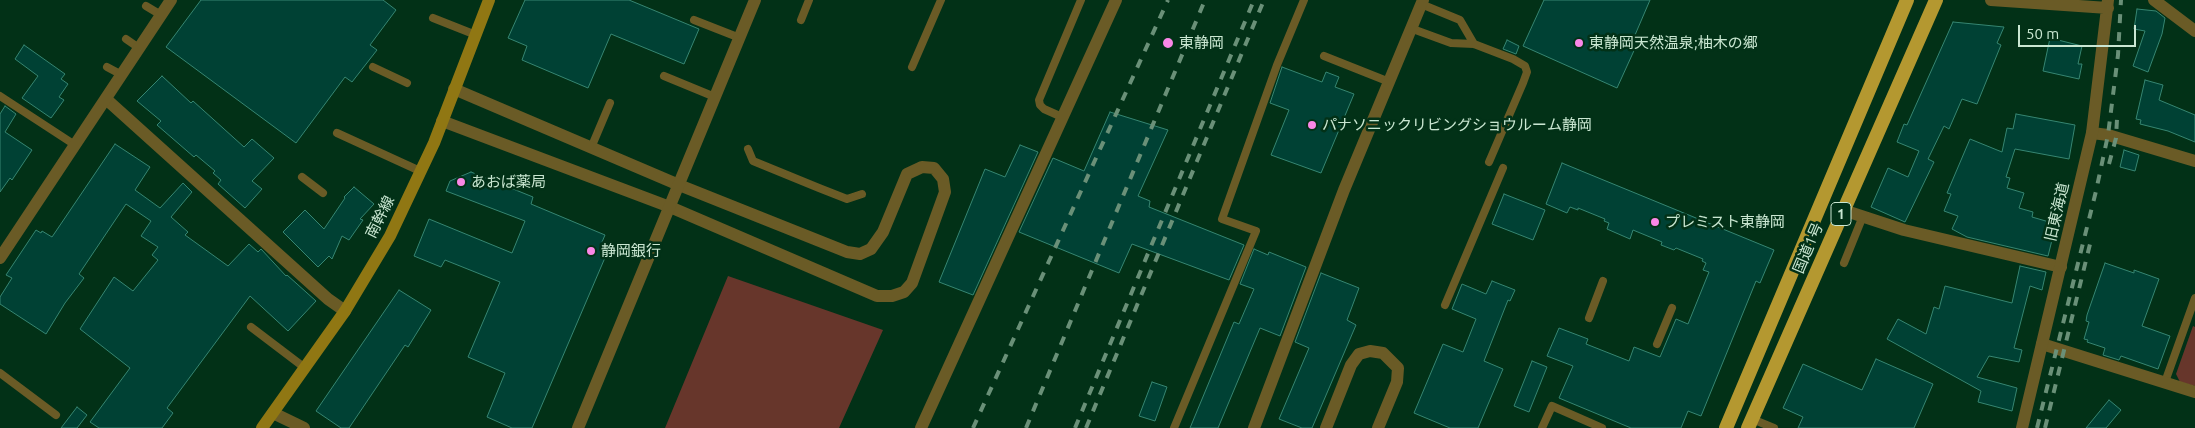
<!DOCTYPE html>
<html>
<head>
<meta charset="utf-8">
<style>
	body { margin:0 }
	#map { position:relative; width:2195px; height:428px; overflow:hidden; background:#023117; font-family:Ubuntu,sans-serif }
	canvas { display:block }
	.scale { position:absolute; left:2018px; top:25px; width:118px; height:22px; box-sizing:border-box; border:2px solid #cae7d2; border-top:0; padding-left:6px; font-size:15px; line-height:18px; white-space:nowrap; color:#cae7d2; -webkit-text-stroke:4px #023117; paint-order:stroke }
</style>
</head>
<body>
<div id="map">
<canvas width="2195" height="428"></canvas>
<div class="scale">50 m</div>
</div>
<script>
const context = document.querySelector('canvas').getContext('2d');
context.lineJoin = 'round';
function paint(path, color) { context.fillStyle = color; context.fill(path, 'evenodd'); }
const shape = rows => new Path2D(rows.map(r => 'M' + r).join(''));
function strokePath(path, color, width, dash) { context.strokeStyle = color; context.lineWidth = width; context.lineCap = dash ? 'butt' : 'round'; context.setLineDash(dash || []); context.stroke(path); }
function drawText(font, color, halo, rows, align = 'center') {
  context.font = font + ' Ubuntu,"Noto Sans JP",sans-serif'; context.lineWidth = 5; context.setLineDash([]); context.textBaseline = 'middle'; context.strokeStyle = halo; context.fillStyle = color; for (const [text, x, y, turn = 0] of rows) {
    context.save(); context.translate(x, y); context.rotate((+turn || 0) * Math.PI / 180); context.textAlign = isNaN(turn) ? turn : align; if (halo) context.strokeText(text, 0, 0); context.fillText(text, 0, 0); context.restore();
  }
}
const green = shape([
	[728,276,883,330,839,428,665,428],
	[2193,326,2195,327,2195,386,2180,382,2176,374]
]);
const building = shape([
	[201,0,383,0,396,10,370,45,377,50,352,82,345,77,296,143,166,47,201,0],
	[525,0,629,0,699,29,684,64,611,34,588,88,522,60,527,46,508,38,525,0],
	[1544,0,1650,0,1632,42,1637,44,1617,88,1523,46,1544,0],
	[2137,9,2156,11,2165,18,2162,34,2148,72,2133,66,2145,31,2134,29,2137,9],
	[1953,22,2004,27,1997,43,2001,45,1977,104,1962,99,1949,129,1944,126,1928,159,1934,162,1905,222,1871,207,1888,168,1908,177,1919,151,1897,142,1904,124,1907,125,1953,22],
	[2050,38,2082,46,2078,64,2082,64,2079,79,2043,71,2050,38],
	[1507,40,1519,46,1516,54,1503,49,1507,40],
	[24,45,65,74,61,79,68,84,59,97,64,100,51,118,22,98,38,76,15,59,24,45],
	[1282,67,1322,82,1326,72,1339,77,1335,87,1354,94,1321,173,1271,155,1289,110,1270,103,1282,67],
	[162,76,191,103,193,101,244,147,252,139,274,158,252,181,262,189,245,208,218,184,221,180,213,173,215,171,196,155,194,157,157,125,161,121,137,101,162,76],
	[2145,80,2163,85,2159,100,2195,115,2195,142,2168,131,2140,124,2141,120,2136,119,2145,80],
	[5,106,16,114,5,132,32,150,12,180,10,178,0,192,0,114,5,106],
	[1110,112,1168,130,1138,196,1150,201,1149,207,1244,245,1229,280,1132,244,1119,273,1019,232,1053,158,1084,171,1110,112],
	[2016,114,2075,125,2069,159,2015,149,2006,177,2010,178,2007,188,2024,193,2019,208,2033,212,2032,217,2056,224,2048,256,1967,237,1952,229,1958,216,1944,211,1951,194,1947,193,1970,139,2002,152,2007,128,2013,129,2016,114],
	[115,144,150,167,135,190,160,208,183,183,192,192,171,217,188,232,185,235,228,266,249,244,258,252,261,249,286,276,287,275,316,301,288,331,250,296,167,408,173,413,162,428,99,428,90,422,130,368,80,329,114,277,133,291,158,260,152,255,158,247,141,236,151,221,126,204,79,274,84,278,65,303,46,334,0,304,0,297,12,278,6,275,36,230,41,233,42,231,52,237,115,144],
	[1020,145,1038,152,973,295,939,282,985,169,1005,177,1020,145],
	[2124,150,2139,155,2135,171,2120,167,2124,150],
	[1562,163,1774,250,1760,283,1756,281,1701,416,1688,411,1681,428,1631,428,1559,398,1573,366,1547,356,1559,328,1588,339,1586,344,1629,361,1634,347,1660,357,1676,319,1688,324,1709,272,1703,270,1706,263,1702,261,1703,259,1676,248,1674,250,1661,245,1662,242,1633,230,1630,239,1607,229,1609,223,1604,221,1605,219,1578,208,1578,210,1570,207,1567,213,1546,204,1562,163],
	[471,172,533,197,531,204,605,235,602,242,610,246,532,428,512,428,487,417,505,373,468,357,500,282,445,260,441,267,414,256,429,219,512,253,525,221,446,191,450,181,471,172],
	[354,187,374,204,360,219,363,220,349,240,342,236,332,259,329,256,318,267,283,232,305,210,324,229,345,198,344,197,354,187],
	[1504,194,1545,210,1533,240,1492,224,1504,194],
	[1254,249,1268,255,1269,252,1306,267,1280,336,1260,328,1218,428,1190,428,1234,322,1239,324,1254,289,1240,284,1254,249],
	[2105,263,2134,273,2134,270,2159,279,2142,326,2170,336,2158,369,2121,356,2119,360,2103,355,2105,348,2087,342,2088,340,2084,339,2089,322,2086,321,2087,315,2105,263],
	[2020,266,2046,272,2042,290,2030,286,2014,348,2022,350,2019,362,1989,356,1977,377,2017,388,2012,411,1978,402,1981,391,1887,339,1898,319,1926,334,1934,307,1939,309,1945,286,2012,303,2020,266],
	[1321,273,1359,288,1347,320,1356,325,1312,428,1302,428,1279,419,1309,348,1295,342,1321,273],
	[1492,281,1515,290,1510,301,1508,300,1484,361,1503,369,1478,428,1450,428,1414,413,1443,344,1463,352,1476,319,1452,309,1462,284,1486,294,1492,281],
	[399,290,431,310,408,347,405,345,349,428,341,428,316,411,399,290],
	[1876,359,1933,384,1914,428,1798,428,1803,417,1783,408,1803,364,1862,390,1876,359],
	[1532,361,1547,367,1529,412,1514,406,1532,361],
	[1152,382,1167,387,1155,421,1139,416,1152,382],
	[2109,400,2121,410,2106,428,2086,428,2109,400],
	[77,407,87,415,77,428,61,428,77,407]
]);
const service = shape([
	[1421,4,1460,20,1474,44],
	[146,6,161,15],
	[433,18,476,35],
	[694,20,740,38],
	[801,20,809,0],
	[1410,28,1451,43,1474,44,1513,59,1525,66,1527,72,1523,83,1489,162],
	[126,39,139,48],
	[1324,56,1387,81],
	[107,67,122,75],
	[373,67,407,83],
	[912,67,941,0],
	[664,76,715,97],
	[0,96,75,145],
	[1062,117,1044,109,1040,105,1039,100,1081,0],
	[337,133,420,171],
	[591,148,610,103],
	[748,149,753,161,819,188,847,199,862,194],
	[302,177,323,193],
	[1844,263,1863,216],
	[1445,305,1503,168],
	[1589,318,1603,281],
	[251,327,305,368],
	[1657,344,1672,308],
	[0,373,56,415],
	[2165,382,2195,298],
	[1752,419,1774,428],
	[1174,428,1256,231,1222,219,1277,65,1304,0],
	[1542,428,1552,406,1602,428]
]);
const minor = shape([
	[2154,0,2195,31],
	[106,99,328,299,345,311],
	[442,121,670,207,877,296,892,296,904,292,912,283,945,192,943,179,934,168,922,167,907,174,883,232,871,249,860,254,847,252,679,185,454,89],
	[2092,133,2108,135,2195,161],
	[1843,210,1904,230,2061,267],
	[2042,344,2195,392],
	[273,413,304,428],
	[1326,428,1351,365,1359,354,1370,351,1383,353,1398,368,1397,382,1378,428]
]);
const tertiary = shape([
	[1991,0,2108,8],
	[0,258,171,0],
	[578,428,755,0],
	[921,428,1116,0],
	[1254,428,1344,190,1423,0],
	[2022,428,2092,133,2108,0]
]);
const secondary = shape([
	[262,428,345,311,390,236,434,143,489,0]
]);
const trunk = shape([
	[1726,428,1907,0],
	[1748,428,1936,0]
]);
const rail = shape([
	[2109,164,2116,138,2117,119],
	[973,428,1168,0],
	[1026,428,1205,0],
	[1075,428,1254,0],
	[1086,428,1264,0],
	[2037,428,2096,191,2108,135,2118,55,2121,0],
	[2045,428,2090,244]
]);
const markers = [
	[1168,43,6,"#fa87e7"],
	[1579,43,5,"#fa87e7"],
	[1312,125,5,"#fa87e7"],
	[461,182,5,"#fa87e7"],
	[1655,222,5,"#fa87e7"],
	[591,251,5,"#fa87e7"]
];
const shields = [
	[1841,214,20]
];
const shieldNames = [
	["1",1841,214]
];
const poiNames = [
	["東静岡",1179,43],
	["東静岡天然温泉;柚木の郷",1589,43],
	["パナソニックリビングショウルーム静岡",1322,125],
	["あおば薬局",471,182],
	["プレミスト東静岡",1665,222],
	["静岡銀行",601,251]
];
const streetNames = [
	["旧東海道",2057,212,-77],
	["南幹線",380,217,-63],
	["国道1号",1808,248,-67]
];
paint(green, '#67362b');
paint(building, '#004134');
strokePath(building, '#368672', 1);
strokePath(service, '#6a5b26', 8);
strokePath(minor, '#6a5b26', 12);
strokePath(tertiary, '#6a5b26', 12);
strokePath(secondary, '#907713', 12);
strokePath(trunk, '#b49830', 14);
strokePath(rail, '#6a9078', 4, [9, 9]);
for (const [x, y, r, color] of markers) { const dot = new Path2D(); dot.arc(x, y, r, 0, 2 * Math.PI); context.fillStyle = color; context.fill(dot); strokePath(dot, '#023117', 2); }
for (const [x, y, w] of shields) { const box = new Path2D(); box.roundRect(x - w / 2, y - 11.5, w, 23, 4); context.fillStyle = '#023117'; context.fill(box); strokePath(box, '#cae7d2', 1); }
drawText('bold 14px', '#cae7d2', null, shieldNames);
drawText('15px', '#cae7d2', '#023117', poiNames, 'left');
drawText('15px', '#cae7d2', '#023117', streetNames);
</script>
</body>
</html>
